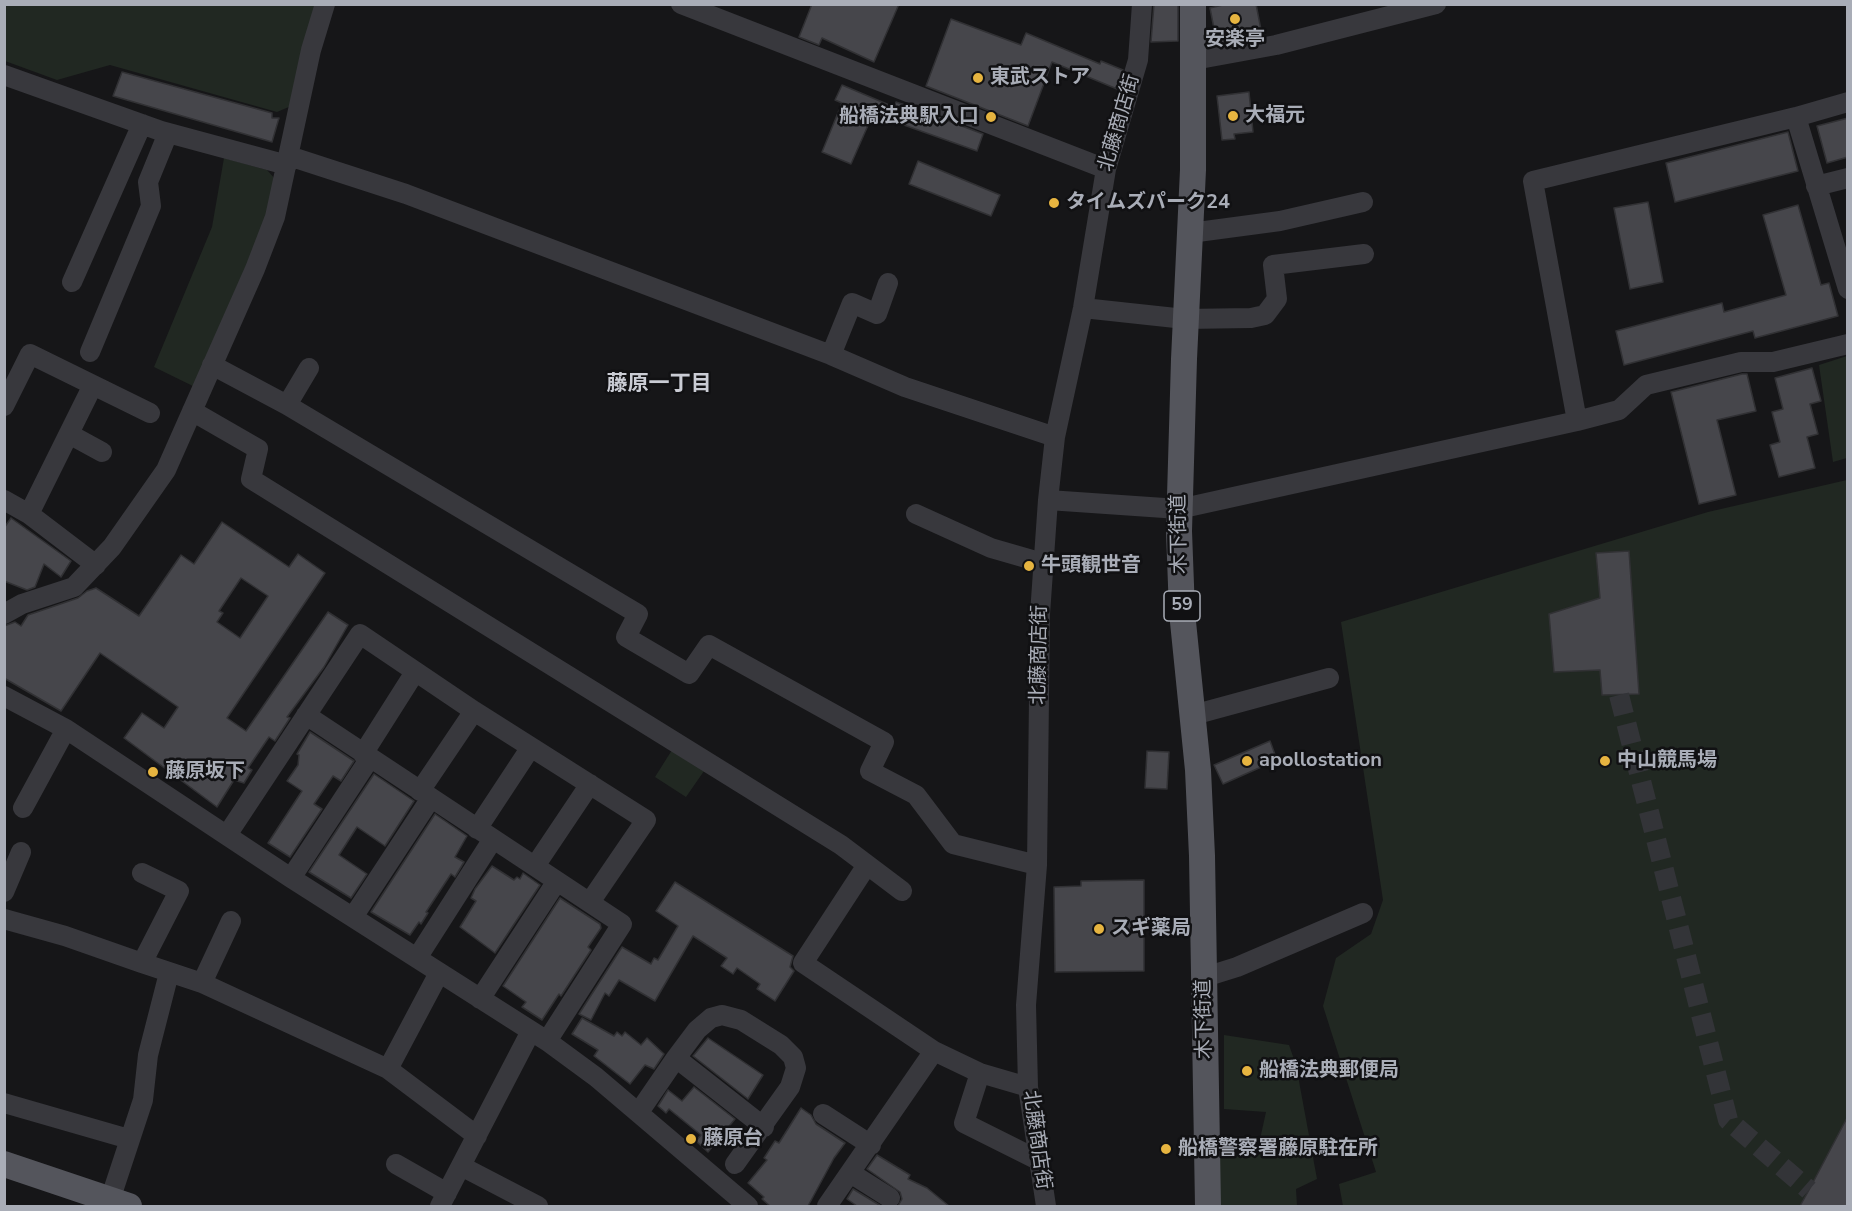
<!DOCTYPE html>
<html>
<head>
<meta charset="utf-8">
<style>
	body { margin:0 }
	#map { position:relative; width:1852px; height:1211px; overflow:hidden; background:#161618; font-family:"Nunito Sans",sans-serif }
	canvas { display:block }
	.frame { position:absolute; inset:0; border:6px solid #a9adb7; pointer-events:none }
</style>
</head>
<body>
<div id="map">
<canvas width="1852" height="1211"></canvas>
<div class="frame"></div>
</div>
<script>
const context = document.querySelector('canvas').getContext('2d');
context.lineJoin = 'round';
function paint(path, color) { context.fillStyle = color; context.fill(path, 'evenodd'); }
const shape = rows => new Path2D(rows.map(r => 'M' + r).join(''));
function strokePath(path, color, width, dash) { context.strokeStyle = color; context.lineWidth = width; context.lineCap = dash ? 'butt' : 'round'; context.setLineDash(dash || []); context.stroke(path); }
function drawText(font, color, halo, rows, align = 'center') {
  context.font = font + ' "Nunito Sans","Noto Sans JP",sans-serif'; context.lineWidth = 5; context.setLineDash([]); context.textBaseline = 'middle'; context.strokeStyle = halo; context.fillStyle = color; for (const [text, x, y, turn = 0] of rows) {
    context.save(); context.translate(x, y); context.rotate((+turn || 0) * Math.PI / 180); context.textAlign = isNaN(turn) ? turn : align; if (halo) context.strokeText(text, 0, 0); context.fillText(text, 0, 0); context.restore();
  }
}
const green = shape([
	[4,5,316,5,291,106,277,112,110,65,57,80,5,61],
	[224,158,267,170,276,180,264,229,197,388,154,367,212,227],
	[1847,356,1847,458,1833,462,1819,365],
	[1847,480,1847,1206,1343,1206,1339,1184,1376,1172,1323,1006,1336,958,1371,934,1383,900,1341,622,1708,512],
	[672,750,704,771,686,797,655,777],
	[1224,1035,1289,1045,1296,1065,1317,1179,1296,1189,1297,1206,1217,1206,1216,1155,1257,1153,1266,1112,1224,1109]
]);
const building = shape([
	[812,4,899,4,874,62,822,38,819,45,799,37,812,4],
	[1154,4,1178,4,1178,41,1151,42,1154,4],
	[1227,4,1256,4,1262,35,1217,44,1210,8,1227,4],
	[951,19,1021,45,1026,33,1100,64,1101,61,1123,70,1117,89,1052,62,1028,126,926,86,951,19],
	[122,72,272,113,272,118,279,118,272,142,113,96,122,72],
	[842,85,894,107,896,102,917,109,983,134,977,151,873,114,851,164,822,152,842,103,835,100,842,85],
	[1249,92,1253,132,1234,134,1235,139,1222,140,1217,96,1249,92],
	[1848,118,1848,157,1827,163,1817,126,1848,118],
	[1788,132,1798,171,1675,202,1666,163,1788,132],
	[918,161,1000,195,991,216,909,184,918,161],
	[1648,202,1663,282,1630,289,1614,208,1648,202],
	[1798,205,1821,285,1829,283,1838,316,1755,338,1753,331,1624,365,1616,331,1722,303,1724,312,1786,295,1763,215,1798,205],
	[1812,368,1821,401,1810,404,1818,434,1807,437,1815,468,1779,477,1770,445,1780,442,1772,412,1783,409,1775,378,1812,368],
	[1742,374,1747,374,1756,411,1717,420,1736,495,1699,504,1671,392,1742,374],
	[11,518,71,561,61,577,44,564,35,587,27,590,4,581,4,528,11,518],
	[222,522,289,567,298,554,325,573,227,718,246,731,328,612,348,625,324,667,287,717,290,718,275,741,269,737,248,768,252,770,244,783,234,780,217,807,124,738,142,713,164,728,178,707,100,653,61,711,4,678,4,626,15,622,21,626,28,615,78,598,87,591,96,588,139,616,181,555,194,564,222,522],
	[241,578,268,596,240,638,217,622,223,613,219,611,241,578],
	[1629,551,1639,694,1602,695,1600,670,1554,672,1549,614,1600,598,1596,553,1629,551],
	[310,732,354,761,341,781,333,776,314,804,322,809,290,857,268,843,302,791,287,781,298,765,299,755,297,754,310,732],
	[1270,741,1277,760,1223,784,1214,765,1270,741],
	[1147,751,1169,752,1167,789,1145,788,1147,751],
	[374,774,414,801,385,846,357,827,339,855,367,874,351,898,309,872,374,774],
	[435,814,467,836,455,857,464,862,455,877,451,874,426,912,428,913,421,924,419,922,410,935,371,912,435,814],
	[492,866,514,880,517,877,520,879,523,873,540,885,495,953,460,927,476,901,471,898,475,889,492,866],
	[1144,880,1144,971,1055,972,1054,887,1081,886,1081,881,1144,880],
	[675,882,793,956,790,967,794,971,775,1001,757,989,760,984,737,968,733,974,721,966,727,958,693,936,655,1001,619,980,609,996,605,993,591,1020,579,1014,622,947,651,964,654,958,658,960,678,926,656,911,675,882],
	[560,898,600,924,601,928,588,947,591,950,561,996,559,994,542,1020,522,1007,526,1002,503,986,560,898],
	[582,1018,614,1036,617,1032,622,1036,625,1032,641,1045,647,1038,664,1054,654,1069,645,1065,630,1084,594,1056,598,1050,572,1034,582,1018],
	[708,1038,763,1075,748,1099,693,1056,708,1038],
	[694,1087,735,1119,708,1152,696,1141,701,1135,669,1109,666,1113,658,1106,668,1090,682,1101,694,1087],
	[801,1108,811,1115,816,1124,845,1143,834,1158,808,1206,770,1206,762,1199,764,1197,748,1183,767,1160,764,1158,775,1141,779,1143,801,1108],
	[1848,1116,1848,1206,1800,1206,1809,1190,1848,1116],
	[877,1155,910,1175,908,1179,927,1188,949,1206,898,1206,902,1199,900,1192,867,1169,877,1155],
	[853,1189,881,1206,857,1206,847,1199,853,1189]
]);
const minorTunnel = shape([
	[1619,695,1728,1120,1809,1190]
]);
const minor = shape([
	[681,4,1106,169],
	[1194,60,1276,45,1436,4],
	[4,75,161,131,287,165],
	[1796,117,1848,289],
	[289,156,406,194,831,355,905,387,1055,437],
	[1816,186,1848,178],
	[1190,233,1280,221,1363,202],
	[72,282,142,124],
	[1083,308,1185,319,1251,318,1265,315,1277,299,1273,265,1364,254],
	[90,352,151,206,148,182,168,133],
	[831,355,852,303,877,314,888,283],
	[212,365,287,405,638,614,626,637,689,674,709,645,884,742,870,771,916,795,953,844,1037,865],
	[287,405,309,368],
	[4,406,30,354,150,413],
	[192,411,258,449,251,479,841,845,902,891],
	[1577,421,1533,181,1796,117,1848,102],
	[69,434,102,452],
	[4,500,29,514,96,565],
	[1048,500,1179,509,1577,421,1619,410,1646,385,1741,362,1773,362,1848,344],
	[29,514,93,385],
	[916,514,991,548,1043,563],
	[4,614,22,604,74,587,112,547,166,470,255,269,275,217,311,50,325,4],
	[4,696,66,729,291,878,547,1041,596,1077,748,1206],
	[306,715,622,924,547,1041],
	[1193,715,1329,678],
	[363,754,415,672],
	[420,791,474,711],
	[23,808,66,729],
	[477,829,531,747],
	[227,835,360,634,474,711,646,820,590,902],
	[867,865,803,963,934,1051],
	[535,866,590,784],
	[142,873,179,891,142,963,202,983,388,1069,477,1136],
	[291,878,370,758],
	[4,892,21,852],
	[353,917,431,798],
	[4,919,65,936,142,963],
	[417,958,493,839],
	[1205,977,1237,967,1363,913],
	[202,983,231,921],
	[480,999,557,881],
	[676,1058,697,1030,711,1018,722,1015,741,1020,781,1045,793,1057,796,1068,790,1087,735,1164],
	[388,1069,439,973],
	[980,1073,964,1123,1038,1160],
	[4,1103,129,1139],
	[639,1112,676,1058,764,1127],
	[823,1114,871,1145],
	[396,1164,447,1193],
	[461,1166,538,1206],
	[852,1174,890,1198],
	[108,1206,143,1100,148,1055,169,973],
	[440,1206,531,1031],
	[827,1206,934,1051,980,1073,1028,1087],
	[1046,1206,1028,1087,1026,1005,1037,865,1040,614,1048,500,1055,437,1083,308,1106,169,1138,60,1142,4]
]);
const major = shape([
	[1193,4,1193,170,1184,359,1179,531,1182,612,1198,770,1202,856,1208,1206],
	[4,1164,129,1206]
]);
const markers = [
	[1235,19,6,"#e6b440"],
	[978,78,6,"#e6b440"],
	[1233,116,6,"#e6b440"],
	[991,117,6,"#e6b440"],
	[1054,203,6,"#e6b440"],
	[1029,566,6,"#e6b440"],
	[1247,761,6,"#e6b440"],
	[1605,761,6,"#e6b440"],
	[153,772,6,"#e6b440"],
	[1099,929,6,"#e6b440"],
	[1247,1071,6,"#e6b440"],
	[691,1139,6,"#e6b440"],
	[1166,1149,6,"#e6b440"]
];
const shields = [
	[1182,606,36]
];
const shieldNames = [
	["59",1182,606]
];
const poiNames = [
	["安楽亭",1235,40,"center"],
	["東武ストア",990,78],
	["大福元",1245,116],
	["船橋法典駅入口",979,117,"right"],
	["タイムズパーク24",1066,203],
	["牛頭観世音",1041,566],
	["apollostation",1259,761],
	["中山競馬場",1617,761],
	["藤原坂下",165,772],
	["スギ薬局",1111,929],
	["船橋法典郵便局",1259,1071],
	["藤原台",703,1139],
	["船橋警察署藤原駐在所",1178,1149]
];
const streetNames = [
	["北藤商店街",1120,123,-74],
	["木下街道",1180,534,-91],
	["北藤商店街",1040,655,-89],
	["木下街道",1205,1019,-91],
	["北藤商店街",1036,1140,82]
];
const neighbourhoodNames = [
	["藤原一丁目",659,385]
];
paint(green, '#212822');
paint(building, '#46464b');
strokePath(building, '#313134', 1.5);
strokePath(minorTunnel, '#333438', 20, [20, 10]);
strokePath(minor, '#38383d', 20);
strokePath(major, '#54555c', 26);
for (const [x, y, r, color] of markers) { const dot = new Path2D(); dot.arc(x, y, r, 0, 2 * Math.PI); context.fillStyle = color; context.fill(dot); strokePath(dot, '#111113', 2); }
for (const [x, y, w] of shields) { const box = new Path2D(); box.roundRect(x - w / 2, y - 15, w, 30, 4.5); context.fillStyle = '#111113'; context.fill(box); strokePath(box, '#a9adb7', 1.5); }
drawText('bold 18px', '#a9adb7', null, shieldNames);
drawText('bold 20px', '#a9adb7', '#111113', poiNames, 'left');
drawText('20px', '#a9adb7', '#111113', streetNames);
drawText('bold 21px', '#caccd4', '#111113', neighbourhoodNames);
</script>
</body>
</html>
